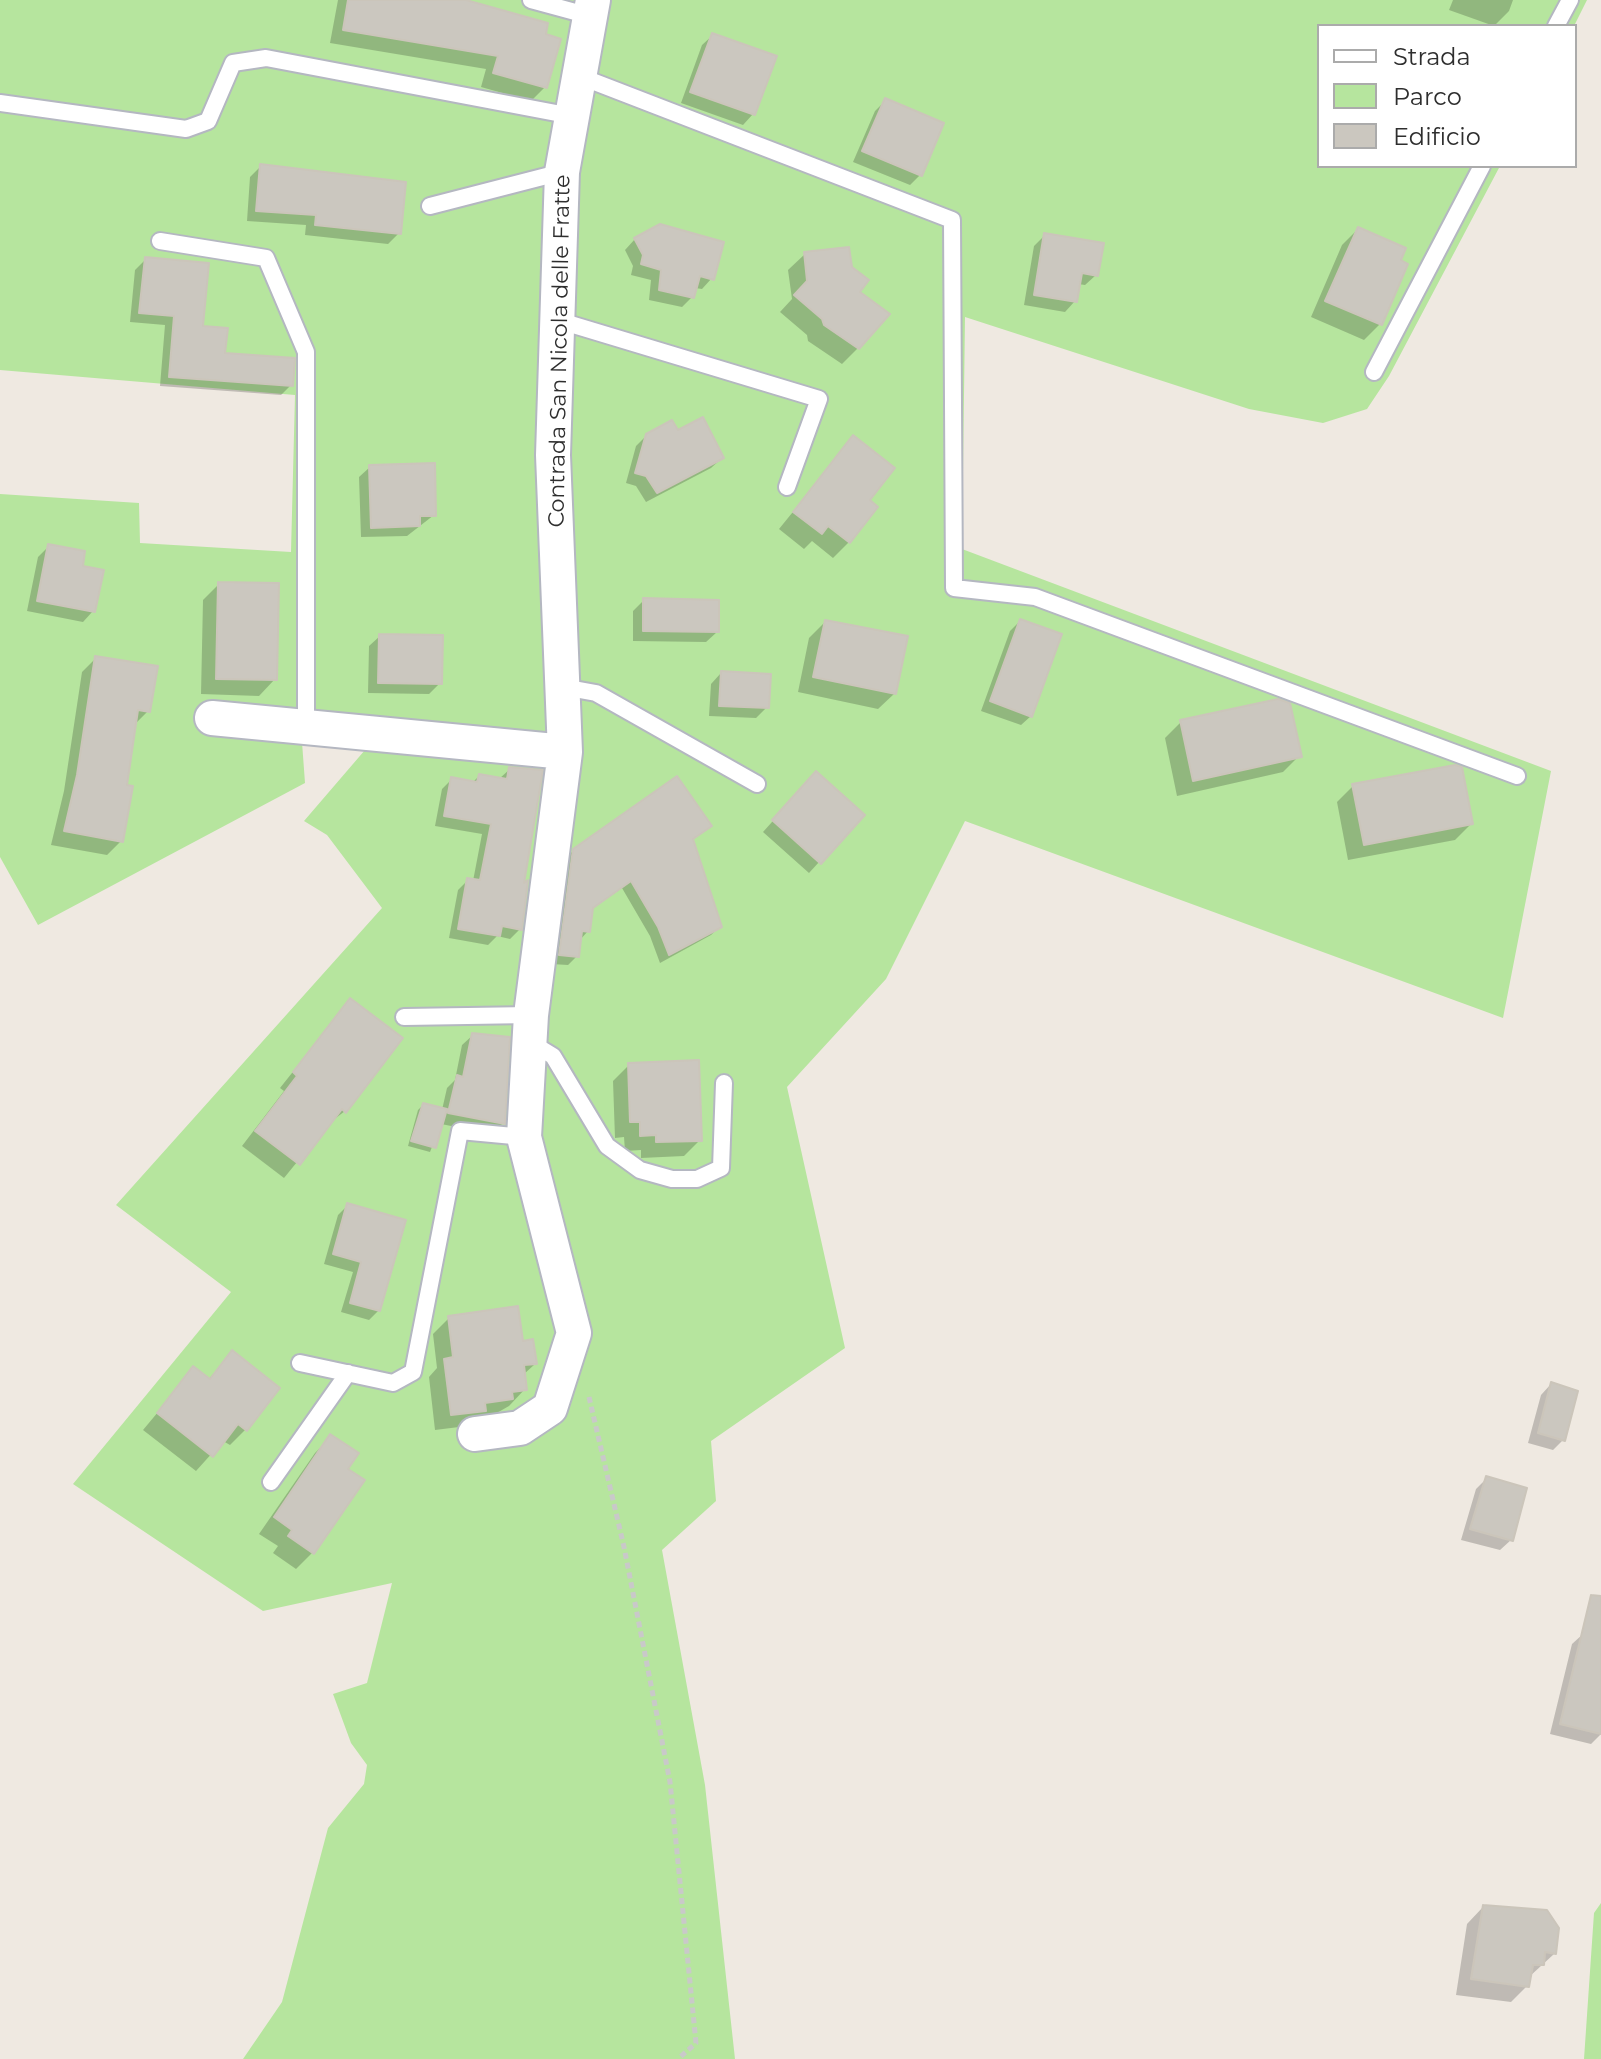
<!DOCTYPE html>
<html>
<head>
<meta charset="utf-8">
<style>
	body { margin:0 }
	#map { position:relative; width:1601px; height:2059px; overflow:hidden; background:#efe9e1; font-family:Montserrat,sans-serif }
	canvas { display:block }
	.legend { position:absolute; left:1317px; top:24px; width:260px; height:144px; box-sizing:border-box; background:#fff; border:2px solid #ababab; margin:0; padding:10px 14px; list-style:none; font-size:24px; color:#2e2e2e }
	.legend li { display:flex; align-items:center; gap:16px; height:40px }
	.legend b { width:40px; border:2px solid #ababab }
</style>
</head>
<body>
<div id="map">
<canvas width="1601" height="2059"></canvas>
<ul class="legend">
<li><b style="height:10px;background:#fff"></b>Strada</li>
<li><b style="height:22px;background:#b6e59e"></b>Parco</li>
<li><b style="height:22px;background:#cbc7bf"></b>Edificio</li>
</ul>
</div>
<script>
const context = document.querySelector('canvas').getContext('2d');
context.lineJoin = 'round';
function paint(path, color) { context.fillStyle = color; context.fill(path, 'evenodd'); }
const shape = rows => new Path2D(rows.map(r => 'M' + r).join(''));
function strokePath(path, color, width, dash) { context.strokeStyle = color; context.lineWidth = width; context.lineCap = dash ? 'butt' : 'round'; context.setLineDash(dash || []); context.stroke(path); }
function drawText(font, color, halo, rows, align = 'center') {
  context.font = font + ' Montserrat,sans-serif'; context.lineWidth = 6; context.setLineDash([]); context.textBaseline = 'middle'; context.strokeStyle = halo; context.fillStyle = color; for (const [text, x, y, turn = 0] of rows) {
    context.save(); context.translate(x, y); context.rotate((+turn || 0) * Math.PI / 180); context.textAlign = isNaN(turn) ? turn : align; if (halo) context.strokeText(text, 0, 0); context.fillText(text, 0, 0); context.restore();
  }
}
const green = shape([
	[0,0,1587,0,1574,26,1319,26,1319,166,1500,166,1389,376,1367,409,1323,423,1249,409,965,317,962,549,1551,771,1503,1018,965,821,886,979,787,1087,845,1348,711,1441,716,1501,662,1550,705,1785,735,2059,243,2059,282,2002,328,1828,364,1784,367,1765,351,1743,333,1694,367,1683,392,1583,263,1611,73,1484,231,1292,116,1205,382,908,327,835,304,821,365,750,302,742,305,783,38,925,0,857,0,494,139,503,140,543,291,552,295,395,0,370],
	[1601,1903,1601,2059,1584,2059,1594,1913]
]);
const shadow = shape([
	[338,0,459,0,545,87,531,101,481,87,486,69,330,43],
	[1453,0,1513,0,1509,11,1494,26,1449,10],
	[713,35,774,57,753,114,743,125,681,103,702,45],
	[885,101,920,175,910,185,853,162,875,111],
	[261,166,399,233,388,244,305,235,306,225,247,221,250,177],
	[1358,229,1406,265,1380,324,1364,340,1311,317,1342,245],
	[1045,235,1096,275,1085,285,1078,284,1075,301,1065,312,1024,305,1034,246],
	[635,239,712,278,702,289,695,288,693,296,682,307,649,300,651,280,631,275,633,266,625,250],
	[805,254,858,292,858,348,842,364,808,341,807,335,780,312,792,299,788,270],
	[145,260,223,355,291,385,281,395,160,386,165,325,130,322,135,270],
	[678,433,722,458,711,468,646,502,636,486,626,483,636,446,647,435],
	[853,438,867,500,849,542,833,558,812,541,804,549,779,529],
	[370,467,434,515,407,536,361,537,359,477],
	[49,546,80,567,93,611,83,622,27,611,38,557],
	[219,584,275,679,259,696,201,694,203,600],
	[644,600,717,632,706,642,633,641,633,611],
	[1020,621,1031,716,1021,725,981,711,1010,631],
	[825,622,895,693,878,709,798,692,809,638],
	[380,636,440,683,429,694,368,693,369,646],
	[96,658,148,711,133,726,121,841,107,855,51,845,64,791,82,672],
	[721,673,767,707,756,718,709,716,711,684],
	[1181,722,1299,756,1283,772,1177,796,1165,738],
	[510,769,520,929,510,939,497,936,488,945,449,938,458,890,468,880,473,881,482,834,435,826,442,789,452,779,472,783,479,776,499,779],
	[806,784,862,815,809,873,763,832],
	[1353,786,1471,824,1455,840,1348,860,1337,802],
	[709,825,691,841,720,926,711,935,660,963,650,936,622,888,590,910,588,931,579,941,577,956,568,965,551,964,564,860,574,850],
	[350,1000,345,1111,328,1124,284,1178,242,1146,284,1091,280,1088],
	[473,1035,503,1123,492,1134,441,1124,430,1152,408,1146,418,1110,423,1105,442,1110,447,1088,455,1080,462,1045],
	[629,1065,700,1140,684,1156,641,1158,641,1150,625,1151,624,1137,615,1138,613,1081],
	[348,1205,379,1310,369,1320,341,1312,353,1272,324,1264,338,1215],
	[449,1318,521,1343,535,1364,523,1375,525,1389,509,1406,495,1414,477,1417,467,1426,435,1430,429,1377,437,1368,433,1334],
	[232,1353,246,1429,230,1445,223,1441,196,1471,143,1430,194,1369,208,1380],
	[1551,1384,1563,1440,1553,1450,1528,1443,1541,1395],
	[331,1437,346,1469,312,1553,296,1569,273,1553,278,1546,259,1534,315,1453],
	[1486,1479,1511,1540,1500,1550,1461,1540,1476,1489],
	[1583,1634,1601,1638,1601,1734,1591,1744,1550,1734,1572,1644],
	[1483,1907,1554,1954,1529,1977,1527,1986,1511,2002,1456,1995,1467,1924]
]);
const building = shape([
	[348,0,466,0,548,23,546,34,561,39,547,88,493,73,498,56,343,30,348,0],
	[712,33,777,56,755,115,690,92,712,33],
	[885,98,944,123,922,176,862,151,885,98],
	[260,164,406,182,401,234,315,225,316,215,256,211,260,164],
	[660,224,724,242,714,280,700,276,694,298,659,290,661,270,641,264,643,255,634,238,660,224],
	[1358,227,1406,248,1401,260,1408,264,1382,325,1325,301,1358,227],
	[1044,233,1104,243,1098,276,1082,273,1077,302,1034,295,1044,233],
	[849,247,852,267,869,280,860,292,890,314,859,349,824,325,822,319,794,295,807,281,804,252,849,247],
	[145,257,209,263,203,326,228,328,225,353,295,358,293,386,169,377,174,316,139,313,145,257],
	[703,417,724,458,657,493,646,476,635,473,646,434,672,420,678,430,703,417],
	[853,435,895,468,870,500,878,507,850,543,828,526,822,534,793,512,853,435],
	[435,463,436,516,420,516,420,526,371,528,369,465,435,463],
	[48,544,85,551,83,566,104,570,95,612,37,601,48,544],
	[218,582,279,583,277,680,216,679,218,582],
	[643,598,719,600,719,632,643,631,643,598],
	[1020,619,1062,634,1032,717,990,701,1020,619],
	[825,620,908,636,896,694,813,677,825,620],
	[379,634,443,635,442,684,378,683,379,634],
	[95,656,158,666,150,712,138,710,127,785,133,786,123,842,64,831,77,775,95,656],
	[721,671,771,674,769,708,719,706,721,671],
	[1278,699,1290,703,1302,757,1193,781,1180,720,1278,699],
	[1455,765,1462,767,1473,824,1364,845,1352,784,1455,765],
	[509,767,543,770,524,883,528,880,522,930,502,926,500,936,458,929,467,878,480,880,491,824,444,816,451,777,477,782,479,774,507,779,509,767],
	[816,771,865,815,821,864,772,820,816,771],
	[677,776,712,826,693,839,722,927,669,955,658,927,631,881,593,908,590,932,582,931,579,957,559,955,573,849,677,776],
	[350,998,403,1038,346,1113,342,1109,300,1165,255,1131,297,1076,293,1072,350,998],
	[472,1033,510,1037,505,1124,448,1113,457,1075,463,1077,472,1033],
	[699,1060,702,1141,656,1142,656,1135,640,1136,640,1122,630,1122,628,1063,699,1060],
	[423,1103,447,1109,436,1148,411,1141,423,1103],
	[347,1203,406,1220,380,1311,350,1303,361,1262,333,1254,347,1203],
	[518,1306,523,1341,533,1339,537,1364,524,1365,527,1390,512,1392,513,1399,485,1403,486,1411,451,1415,444,1359,453,1357,448,1316,518,1306],
	[232,1350,280,1388,247,1431,238,1424,213,1457,157,1413,193,1366,210,1379,232,1350],
	[1551,1382,1578,1391,1565,1441,1538,1433,1551,1382],
	[330,1434,359,1453,348,1469,365,1480,314,1554,288,1536,292,1530,274,1517,330,1434],
	[1486,1476,1527,1488,1513,1541,1470,1529,1486,1476],
	[1591,1595,1601,1596,1601,1734,1560,1724,1591,1595],
	[1483,1905,1547,1910,1559,1928,1556,1954,1545,1952,1544,1965,1533,1965,1529,1987,1471,1979,1483,1905]
]);
const path = shape([
	[589,1397,624,1547,670,1782,696,2043,678,2059]
]);
const lane = shape([
	[531,0,590,16],
	[1556,26,1570,0],
	[579,76,952,220,954,588,1035,597,1517,776],
	[0,103,186,129,208,121,233,63,266,58,572,116],
	[430,206,562,172],
	[160,241,266,258,306,352,306,728],
	[557,320,819,399,787,487],
	[1374,372,1482,166],
	[563,687,596,693,757,784],
	[404,1017,531,1015],
	[530,1042,553,1056,607,1146,640,1170,672,1179,697,1179,721,1168,724,1083],
	[300,1363,393,1383,413,1372,460,1131,524,1137],
	[271,1482,348,1373]
]);
const street = shape([
	[212,718,565,752],
	[475,1434,520,1428,550,1408,574,1333,524,1137,531,1015,565,752,553,455,562,172,593,0]
]);
const streetNames = [
	["Contrada San Nicola delle Fratte",560,351,-89]
];
paint(green, '#b6e59e');
paint(shadow, '#0003');
paint(building, '#cbc7bf');
strokePath(building, '#cbc5ba', 2);
strokePath(lane, '#b4b7c1', 20);
strokePath(street, '#b4b7c1', 38);
strokePath(path, '#c9c9c9', 5, [6, 4]);
strokePath(lane, '#fff', 16);
strokePath(street, '#fff', 34);
drawText('22px', '#2e2e2e', '#fff', streetNames);
</script>
</body>
</html>
